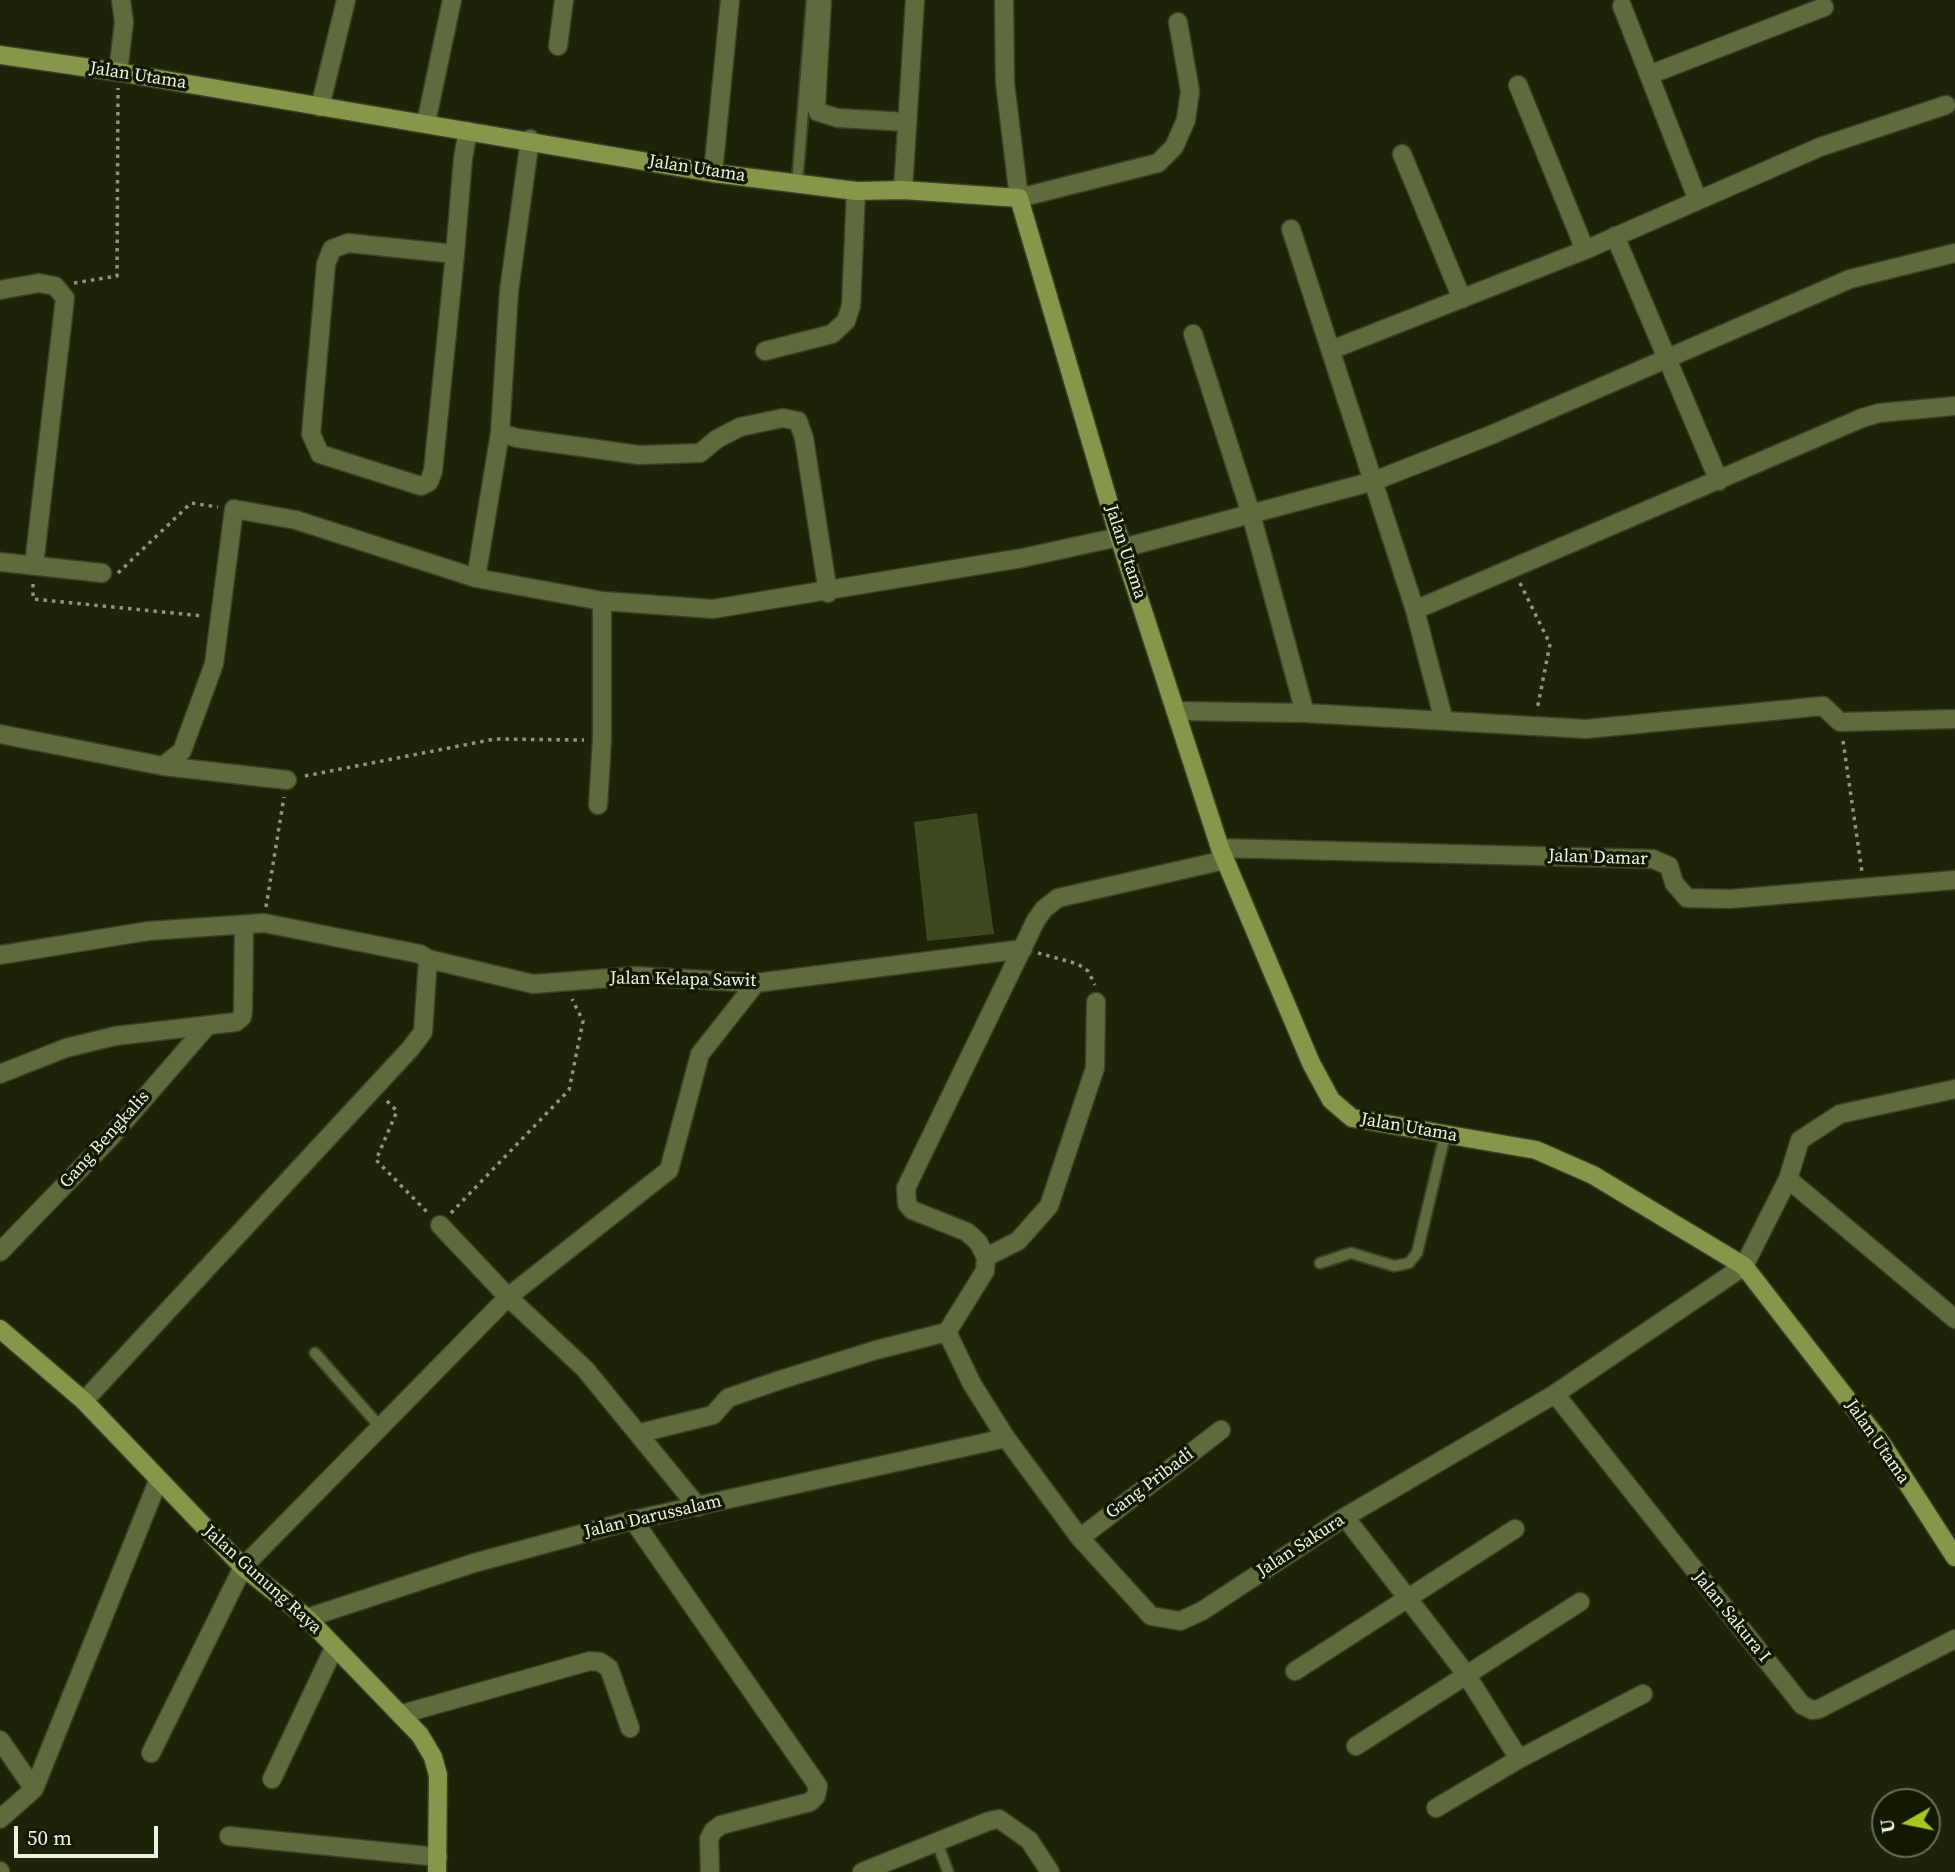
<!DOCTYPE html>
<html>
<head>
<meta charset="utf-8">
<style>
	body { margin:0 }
	#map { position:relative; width:1955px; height:1872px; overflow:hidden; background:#1c2307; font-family:"Source Serif 4",serif }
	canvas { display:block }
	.north { position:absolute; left:1871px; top:1788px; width:70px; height:70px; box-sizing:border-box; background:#131901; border:2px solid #6a705b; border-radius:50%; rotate:261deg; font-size:19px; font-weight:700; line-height:28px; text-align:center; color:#edf3e2 }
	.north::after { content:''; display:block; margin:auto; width:24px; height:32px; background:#a8c71d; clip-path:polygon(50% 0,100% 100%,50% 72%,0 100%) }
	.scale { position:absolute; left:14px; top:1826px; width:144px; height:32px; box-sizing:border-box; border:4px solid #edf3e2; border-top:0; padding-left:9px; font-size:21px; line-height:24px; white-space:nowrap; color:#edf3e2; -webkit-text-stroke:5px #131901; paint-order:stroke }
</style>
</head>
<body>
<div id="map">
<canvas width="1955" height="1872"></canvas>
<div class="north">U</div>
<div class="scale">50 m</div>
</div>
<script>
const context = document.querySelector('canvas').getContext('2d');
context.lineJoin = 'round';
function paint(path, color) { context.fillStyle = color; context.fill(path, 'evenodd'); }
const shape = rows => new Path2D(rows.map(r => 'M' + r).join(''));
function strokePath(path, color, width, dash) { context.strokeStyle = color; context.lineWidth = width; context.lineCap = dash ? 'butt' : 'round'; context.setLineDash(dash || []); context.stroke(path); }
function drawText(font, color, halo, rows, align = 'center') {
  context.font = font + ' "Source Serif 4",serif'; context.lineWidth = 7; context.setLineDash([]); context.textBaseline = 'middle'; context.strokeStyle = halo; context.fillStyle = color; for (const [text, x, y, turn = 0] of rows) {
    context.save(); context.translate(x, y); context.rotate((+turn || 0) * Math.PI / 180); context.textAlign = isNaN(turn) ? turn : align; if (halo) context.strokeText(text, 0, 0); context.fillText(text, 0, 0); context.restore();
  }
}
const green = shape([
	[977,813,994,934,927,941,914,822]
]);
const path = shape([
	[74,283,117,276,118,88],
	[118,573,191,503,218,507],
	[1520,583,1550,644,1537,710],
	[33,584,33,599,203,616],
	[1843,741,1862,872],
	[305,776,495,739,584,740],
	[266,907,284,797],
	[1038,953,1078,964,1088,971,1095,985],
	[387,1101,397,1111,376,1160,429,1214],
	[451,1213,569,1090,583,1021,572,999]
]);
const lane = shape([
	[797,184,812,0],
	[1320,1263,1351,1253,1394,1266,1409,1263,1417,1253,1445,1135],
	[315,1353,381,1428],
	[937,1842,948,1872]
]);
const street = shape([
	[822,0,816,106,818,112,838,118,907,122],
	[1004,0,1005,83,1019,198,1158,163,1174,147,1186,120,1190,91,1178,22],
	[1622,6,1697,198],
	[558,46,564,0],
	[118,72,124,22,121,0],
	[1649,75,1824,7],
	[1518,85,1585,250],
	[320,107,346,0],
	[426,123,452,0],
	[1402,154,1462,299],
	[713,173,730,0],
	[903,190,915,0],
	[1291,229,1415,610,1444,721],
	[1615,236,1719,481],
	[455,254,348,243,332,249,326,264,311,434,320,454,421,486,429,482,433,471,455,254,463,158,468,131],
	[0,290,39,283,55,286,65,298,34,565],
	[1193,334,1251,514,1305,713],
	[1331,350,1585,250,1820,147,1946,105],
	[765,351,832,334,846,321,851,306,856,191],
	[500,433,517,438,639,455,700,453,717,439,740,427,783,418,798,421,804,438,828,593],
	[1123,548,1374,481,1491,435,1850,279,1955,253],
	[0,562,102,573],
	[476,578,500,433,509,291,530,139],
	[1415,610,1862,418,1879,413,1955,406],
	[1176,711,1305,713,1586,729,1823,706,1840,722,1955,719],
	[0,734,163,766],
	[287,780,163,766,182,751,214,664,234,509,296,520,476,578,602,601,713,609,1022,558,1119,537],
	[598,805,602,740,602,601],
	[1220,848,1653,859,1669,866,1674,883,1687,898,1730,899,1955,880],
	[0,955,148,931,264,923,420,954,428,959,533,984,636,976,756,983,1023,949],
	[0,1074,66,1048,115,1036,236,1022,242,1017,243,1011,244,925],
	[1788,1179,1955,1319],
	[440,1225,508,1297,585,1369,698,1507],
	[0,1252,109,1139,207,1026],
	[986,1257,1018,1241,1049,1206,1095,1068,1096,1002],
	[947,1332,972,1384,1006,1438,1080,1538,1151,1616,1180,1621,1202,1611,1345,1517,1555,1394,1744,1266,1788,1179,1800,1140,1840,1114,1955,1089],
	[1555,1394,1802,1705,1812,1710,1819,1709,1955,1639],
	[84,1401,411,1048,423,1032,428,959],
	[640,1433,713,1415,728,1398,780,1380,876,1350,947,1332,985,1271,986,1257,978,1242,967,1232,912,1210,907,1204,906,1188,1036,920,1044,909,1058,898,1225,860],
	[1345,1517,1466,1674,1519,1759,1436,1808],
	[633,1520,818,1786,816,1796,810,1802,721,1825,713,1831,709,1839,710,1872],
	[1080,1538,1221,1430],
	[307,1618,474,1563,633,1520,1006,1438],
	[1295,1671,1515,1529],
	[402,1714,590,1661,600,1662,609,1668,630,1728],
	[0,1740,34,1789],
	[1356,1746,1580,1602],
	[151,1753,243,1567,508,1297,669,1170,700,1054,756,983],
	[1519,1759,1643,1694],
	[272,1779,334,1648],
	[0,1819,34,1789,158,1481],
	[229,1836,438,1857],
	[0,1871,0,1872],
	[862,1872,989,1821,999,1819,1029,1840,1050,1872]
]);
const secondary = shape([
	[0,55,118,72,713,173,856,191,903,190,1019,198,1119,537,1220,848,1311,1063,1331,1100,1352,1118,1536,1150,1593,1175,1744,1266,1882,1444,1955,1557],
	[0,1329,84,1401,243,1567,307,1618,420,1735,433,1757,438,1775,437,1872]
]);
const streetNames = [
	["Jalan Utama",138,76,9],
	["Jalan Utama",697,169,9],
	["Jalan Utama",1125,552,72],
	["Jalan Damar",1598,858,2],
	["Jalan Kelapa Sawit",683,980,1],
	["Jalan Utama",1409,1128,10],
	["Gang Bengkalis",105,1140,-48],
	["Jalan Utama",1877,1442,55],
	["Gang Pribadi",1150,1484,-37],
	["Jalan Darussalam",653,1517,-13],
	["Jalan Sakura",1301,1546,-33],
	["Jalan Gunung Raya",262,1580,42],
	["Jalan Sakura I",1731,1617,51]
];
paint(green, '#3f4920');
strokePath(lane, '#394026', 14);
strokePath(street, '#394026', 21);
strokePath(secondary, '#394026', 21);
strokePath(path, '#8f957f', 3.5, [3.5, 5]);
strokePath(lane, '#5f6b3d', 10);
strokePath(street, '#5f6b3d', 18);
strokePath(secondary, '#84974a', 18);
drawText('18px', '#edf3e2', '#131901', streetNames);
</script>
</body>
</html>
